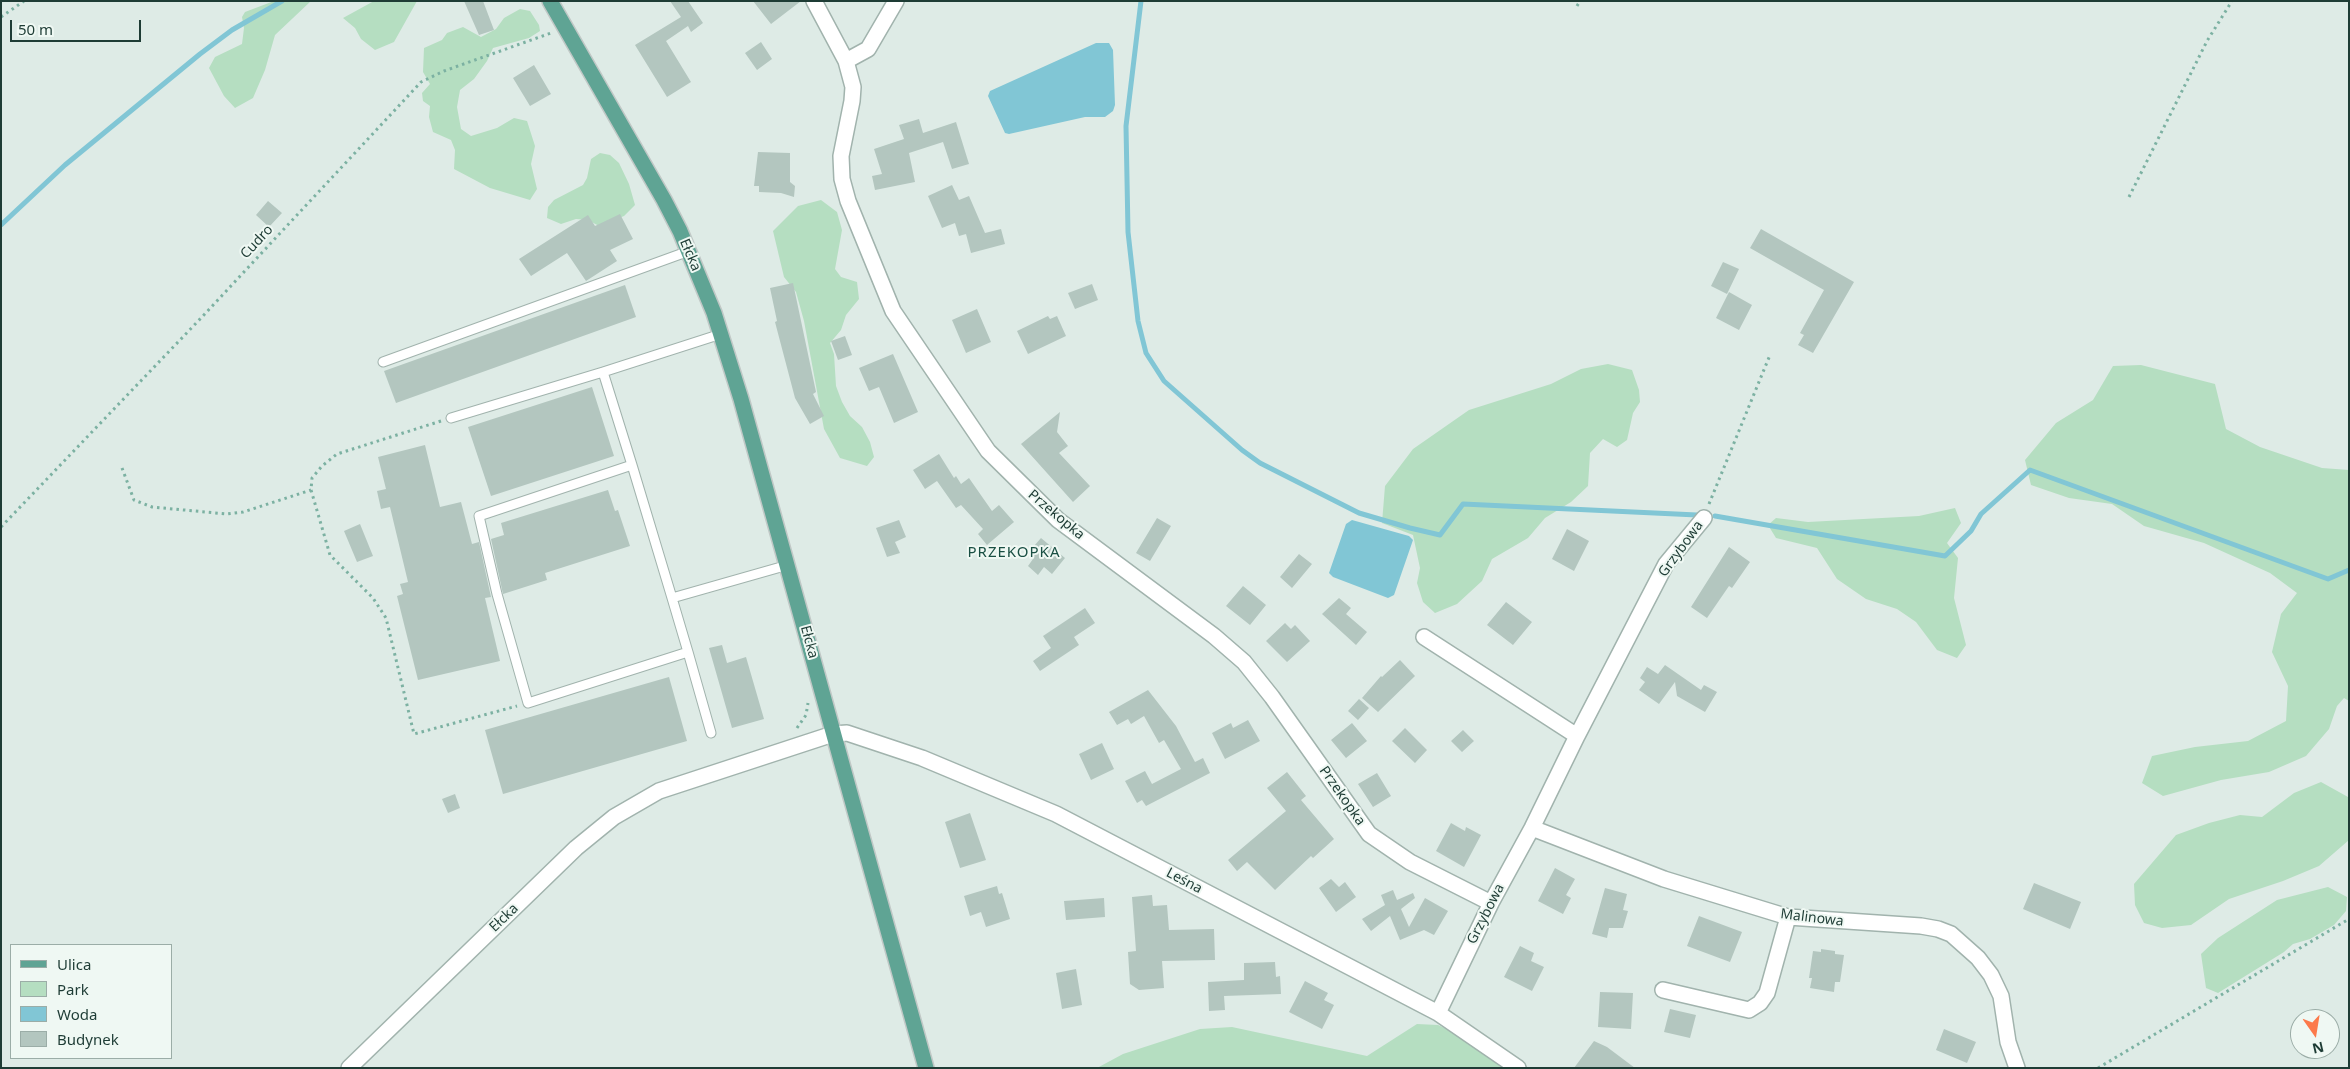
<!DOCTYPE html>
<html>
<head>
<meta charset="utf-8">
<style>
	body { margin:0 }
	#map { position:relative; width:2350px; height:1069px; overflow:hidden; background:#deebe6; font-family:"Noto Sans",sans-serif }
	canvas { display:block }
	.frame { position:absolute; inset:0; border:2px solid #1e3c35; pointer-events:none }
	.legend { position:absolute; left:10px; top:944px; width:162px; height:115px; box-sizing:border-box; background:#eff8f3; border:1px solid #9bada7; margin:0; padding:6px 9px; list-style:none; font-size:15px; color:#1e3c35 }
	.legend li { display:flex; align-items:center; gap:10px; height:25px }
	.legend b { width:25px; border:1px solid #9bada7 }
	.north { position:absolute; left:2290px; top:1009px; width:50px; height:50px; box-sizing:border-box; background:#eff8f3; border:1px solid #9bada7; border-radius:50%; rotate:167deg; font-size:14px; font-weight:700; line-height:20px; text-align:center; color:#1e3c35 }
	.north::after { content:''; display:block; margin:auto; width:18px; height:22px; background:#fc7a4b; clip-path:polygon(50% 0,100% 100%,50% 72%,0 100%) }
	.scale { position:absolute; left:10px; top:20px; width:131px; height:22px; box-sizing:border-box; border:2px solid #1e3c35; border-top:0; padding-left:6px; font-size:15px; line-height:18px; white-space:nowrap; color:#1e3c35; -webkit-text-stroke:4px #eff8f3; paint-order:stroke }
</style>
</head>
<body>
<div id="map">
<canvas width="2350" height="1069"></canvas>
<div class="frame"></div>
<ul class="legend">
<li><b style="height:6px;background:#5fa494"></b>Ulica</li>
<li><b style="height:14px;background:#b5dec1"></b>Park</li>
<li><b style="height:14px;background:#81c6d5"></b>Woda</li>
<li><b style="height:14px;background:#b3c6bf"></b>Budynek</li>
</ul>
<div class="north">N</div>
<div class="scale">50 m</div>
</div>
<script>
const context = document.querySelector('canvas').getContext('2d');
context.lineJoin = 'round';
function paint(path, color) { context.fillStyle = color; context.fill(path, 'evenodd'); }
const shape = rows => new Path2D(rows.map(r => 'M' + r).join(''));
function strokePath(path, color, width, dash) { context.strokeStyle = color; context.lineWidth = width; context.lineCap = dash ? 'butt' : 'round'; context.setLineDash(dash || []); context.stroke(path); }
function drawText(font, color, halo, rows, align = 'center') {
  context.font = font + ' "Noto Sans",sans-serif'; context.lineWidth = 4; context.setLineDash([]); context.textBaseline = 'middle'; context.strokeStyle = halo; context.fillStyle = color; for (const [text, x, y, turn = 0] of rows) {
    context.save(); context.translate(x, y); context.rotate((+turn || 0) * Math.PI / 180); context.textAlign = isNaN(turn) ? turn : align; if (halo) context.strokeText(text, 0, 0); context.fillText(text, 0, 0); context.restore();
  }
}
const green = shape([
	[274,1,311,1,275,35,265,70,253,98,235,108,224,96,209,68,215,57,242,44,244,28,242,17,245,12],
	[374,1,417,1,394,42,375,50,361,39,355,28,343,18],
	[520,9,530,11,539,25,540,31,529,38,493,48,487,61,474,79,460,90,457,107,461,129,471,136,497,128,514,118,527,121,535,146,531,164,537,189,530,200,490,188,454,169,455,150,451,140,433,132,429,117,430,106,423,101,422,93,430,84,423,72,424,48,442,40,447,33,463,27,481,37,496,29,504,18],
	[600,153,610,155,619,163,629,184,635,205,624,216,599,226,588,220,576,219,561,224,547,218,548,207,554,200,583,185,587,178,591,159],
	[821,200,837,212,842,230,835,269,841,277,857,282,859,299,846,315,841,330,830,343,834,354,836,386,842,402,850,416,862,427,870,442,874,457,867,466,840,458,824,429,804,321,796,292,784,277,773,231,798,206],
	[1608,364,1632,370,1639,390,1640,402,1633,413,1627,440,1617,447,1603,439,1590,453,1588,486,1571,502,1545,518,1528,538,1492,559,1482,581,1457,604,1435,613,1423,602,1417,583,1420,568,1413,535,1382,523,1385,486,1413,449,1469,410,1551,384,1581,369],
	[2141,365,2215,384,2226,429,2260,447,2322,468,2349,470,2349,701,2344,698,2337,706,2329,729,2306,756,2269,772,2221,780,2163,796,2142,783,2152,756,2195,747,2248,741,2286,721,2288,686,2272,652,2281,614,2297,593,2270,573,2204,543,2144,526,2112,504,2069,498,2031,485,2025,460,2056,423,2093,400,2113,366],
	[1955,508,1961,523,1947,543,1958,558,1954,598,1966,645,1957,658,1937,650,1916,622,1897,609,1866,599,1837,579,1817,548,1776,538,1768,525,1776,518,1808,522,1919,516],
	[2321,782,2348,797,2349,840,2319,866,2283,881,2229,899,2191,925,2162,928,2144,923,2135,905,2134,884,2176,835,2209,823,2240,815,2262,817,2294,793],
	[2328,887,2347,897,2346,911,2334,925,2310,939,2293,944,2284,952,2218,993,2206,988,2201,954,2218,938,2277,900],
	[1417,1024,1438,1025,1457,1034,1509,1068,1097,1068,1123,1054,1200,1029,1232,1027,1367,1056]
]);
const water = shape([
	[1096,43,1109,43,1113,50,1115,105,1113,111,1105,117,1085,117,1009,134,1005,133,988,96,990,91],
	[1352,520,1409,536,1413,540,1394,595,1388,598,1333,577,1329,573,1346,524]
]);
const stream = shape([
	[1141,1,1126,126,1128,232,1138,321,1146,353,1164,381,1242,450,1260,463,1359,513,1410,528,1440,535,1463,504,1697,515],
	[1,225,65,165,200,54,232,30,282,1],
	[1715,516,1945,556,1971,531,1981,514,2030,470,2328,579,2349,570]
]);
const building = shape([
	[464,1,483,1,494,30,479,35],
	[670,1,688,1,703,23,691,32,688,26,666,41,691,82,667,97,635,45,681,17],
	[753,1,801,1,771,24],
	[761,42,772,59,757,70,745,53],
	[534,65,551,94,530,106,513,78],
	[919,119,923,133,956,122,969,164,952,169,943,142,909,153,915,182,875,190,872,176,882,174,874,149,904,139,899,125],
	[758,152,790,153,790,182,795,186,794,197,781,193,759,192,759,186,754,186],
	[952,185,959,200,969,196,985,233,1001,229,1005,244,971,253,966,234,959,236,955,223,942,228,928,196],
	[268,201,282,213,269,227,256,215],
	[620,214,633,239,610,250,617,261,586,281,567,253,531,276,519,259,588,215,595,226],
	[1761,229,1854,282,1813,353,1798,345,1804,335,1800,333,1824,290,1750,248],
	[1723,262,1739,269,1727,294,1711,286],
	[793,283,816,392,813,394,824,416,810,424,795,398,775,322,777,321,770,288],
	[1092,284,1098,300,1075,309,1068,293],
	[625,285,636,317,396,403,384,371],
	[1729,292,1752,305,1739,330,1716,318],
	[977,309,991,342,966,353,952,320],
	[1048,316,1050,319,1057,316,1066,336,1028,354,1017,331],
	[845,336,852,355,838,360,831,341],
	[893,354,918,412,894,423,879,387,869,391,859,368],
	[592,387,614,456,491,496,468,427],
	[1060,412,1057,432,1068,446,1059,453,1090,486,1073,502,1021,444],
	[425,445,440,507,461,502,472,544,479,542,491,597,485,598,500,661,418,680,397,596,403,594,400,584,408,582,390,507,381,509,377,491,386,489,378,457],
	[939,454,954,478,956,476,961,484,969,478,992,511,999,505,1014,522,987,545,978,534,983,529,961,505,956,508,937,481,925,489,913,470],
	[608,490,615,511,618,510,630,546,545,573,547,580,503,594,491,539,504,535,501,523],
	[1157,518,1171,526,1150,561,1136,553],
	[899,520,906,537,895,542,900,553,887,557,876,528],
	[360,524,373,556,357,562,344,531],
	[1567,529,1589,541,1574,571,1552,559],
	[1041,538,1065,558,1052,574,1044,567,1038,575,1028,566,1033,559,1027,554],
	[1729,547,1750,562,1732,588,1729,586,1707,618,1691,607],
	[1299,554,1312,564,1292,588,1280,577],
	[1243,586,1266,605,1250,625,1226,606],
	[1339,598,1351,608,1346,614,1367,632,1356,645,1322,614],
	[1506,602,1532,622,1513,645,1487,625],
	[1085,608,1095,623,1074,637,1079,645,1040,671,1033,661,1051,648,1043,636],
	[1285,623,1291,629,1295,625,1310,641,1287,662,1266,641],
	[722,645,727,663,746,657,764,719,732,728,709,648],
	[1400,660,1415,676,1378,712,1362,698,1381,676,1382,677],
	[1665,665,1701,690,1704,685,1717,692,1705,712,1677,696,1675,682,1659,704,1639,690,1645,682,1640,678,1647,667,1658,674],
	[669,677,687,741,503,794,485,730],
	[1148,690,1176,726,1195,762,1203,758,1210,773,1146,806,1142,800,1137,803,1125,781,1145,771,1152,784,1181,769,1164,740,1159,743,1144,716,1131,724,1128,719,1117,725,1109,712],
	[1359,699,1369,708,1358,720,1348,711],
	[1248,720,1260,741,1225,759,1212,733,1231,723,1233,728],
	[1352,723,1367,741,1346,758,1331,740],
	[1405,728,1427,750,1415,763,1392,741],
	[1463,730,1474,741,1462,752,1451,741],
	[1102,743,1114,769,1091,780,1079,754],
	[1287,772,1306,796,1301,800,1334,839,1313,858,1311,856,1275,890,1247,862,1237,871,1228,860,1286,811,1267,788],
	[1377,773,1391,796,1373,807,1358,784],
	[455,794,460,808,448,813,442,799],
	[970,813,986,860,960,868,945,822],
	[1451,823,1465,831,1466,827,1481,835,1464,867,1436,851],
	[1555,868,1575,879,1566,895,1571,898,1563,914,1538,901],
	[1331,879,1339,887,1345,882,1356,897,1336,912,1319,888],
	[2034,883,2081,902,2070,929,2023,909],
	[997,886,999,894,1002,893,1010,919,986,927,981,912,970,916,964,896],
	[1605,888,1627,894,1623,910,1628,911,1623,928,1609,928,1607,938,1592,934],
	[1393,890,1397,900,1413,893,1415,898,1401,909,1409,927,1425,898,1448,911,1434,935,1424,930,1400,940,1390,916,1371,931,1362,919,1385,905,1381,895],
	[1152,895,1153,906,1167,905,1169,930,1214,929,1215,960,1162,961,1164,988,1139,990,1130,984,1128,952,1136,951,1132,897],
	[1104,898,1105,917,1066,920,1064,901],
	[1699,916,1742,932,1730,962,1687,946],
	[1520,946,1534,953,1531,961,1544,967,1532,991,1504,977],
	[1821,949,1835,951,1835,954,1844,955,1840,982,1835,982,1834,992,1810,988,1812,978,1809,978,1813,951,1821,952],
	[1275,962,1276,977,1280,976,1281,994,1224,996,1225,1010,1209,1011,1208,982,1244,980,1244,963],
	[1076,969,1082,1005,1062,1009,1056,973],
	[1305,981,1328,993,1324,1000,1334,1005,1322,1029,1289,1012],
	[1600,992,1633,993,1631,1029,1598,1027],
	[1670,1009,1696,1015,1690,1038,1664,1032],
	[1944,1029,1976,1042,1967,1063,1936,1050],
	[1594,1041,1607,1047,1635,1068,1574,1068]
]);
const path = shape([
	[1577,6,1580,1],
	[1,17,24,1],
	[2129,197,2207,41,2232,1],
	[441,421,337,454,322,466,312,478,311,490,330,555,373,598,386,618,414,734,517,706],
	[122,468,134,500,152,507,227,514,243,512,311,490],
	[1709,504,1770,355],
	[1,527,202,317,421,82,444,71,551,33],
	[797,728,806,715,808,703],
	[2098,1068,2349,919]
]);
const lane = shape([
	[383,362,689,251],
	[603,372,632,465,672,598,688,652,528,703,497,594,479,516,632,465],
	[451,418,603,372,721,334],
	[672,598,788,565],
	[688,652,711,733]
]);
const street = shape([
	[814,1,846,61,853,87,852,101,841,156,842,179,848,201,893,311,988,451,1058,520,1214,636,1244,662,1272,697,1369,834,1410,862,1491,903],
	[846,61,868,49,896,1],
	[1424,637,1577,736],
	[1532,828,1664,879,1788,917,1921,926,1938,929,1951,934,1978,958,1991,975,2001,996,2008,1042,2017,1068],
	[1663,990,1749,1010,1760,1003,1767,993,1788,917],
	[1438,1013,1491,903,1532,828,1577,736,1666,564,1704,518],
	[349,1068,576,848,614,817,659,791,833,734,847,733,922,758,1056,814,1438,1013,1518,1068]
]);
const primary = shape([
	[550,1,664,200,680,231,714,313,741,399,926,1068]
]);
const streetNames = [
	["Cudro",257,242,-47],
	["Ełcka",690,255,67],
	["Przekopka",1056,515,40],
	["Grzybowa",1681,549,-54],
	["Ełcka",809,642,75],
	["Przekopka",1342,796,55],
	["Leśna",1184,881,28],
	["Grzybowa",1486,914,-63],
	["Ełcka",504,918,-44],
	["Malinowa",1812,918,7]
];
const neighbourhoodNames = [
	["PRZEKOPKA",1014,553]
];
paint(green, '#b5dec1');
paint(water, '#81c6d5');
strokePath(stream, '#81c6d5', 5);
paint(building, '#b3c6bf');
strokePath(lane, '#a1b3ad', 11);
strokePath(street, '#a1b3ad', 18);
strokePath(primary, '#c0c8c6', 18);
strokePath(path, '#7cb1a2', 3, [2.5, 4]);
strokePath(lane, '#fff', 9);
strokePath(street, '#fff', 15);
strokePath(primary, '#5fa494', 15);
drawText('14px', '#1e3c35', '#eff8f3', streetNames);
context.letterSpacing = '1px';
drawText('15px', '#194f43', '#eff8f3', neighbourhoodNames);
context.letterSpacing = '0px';
</script>
</body>
</html>
